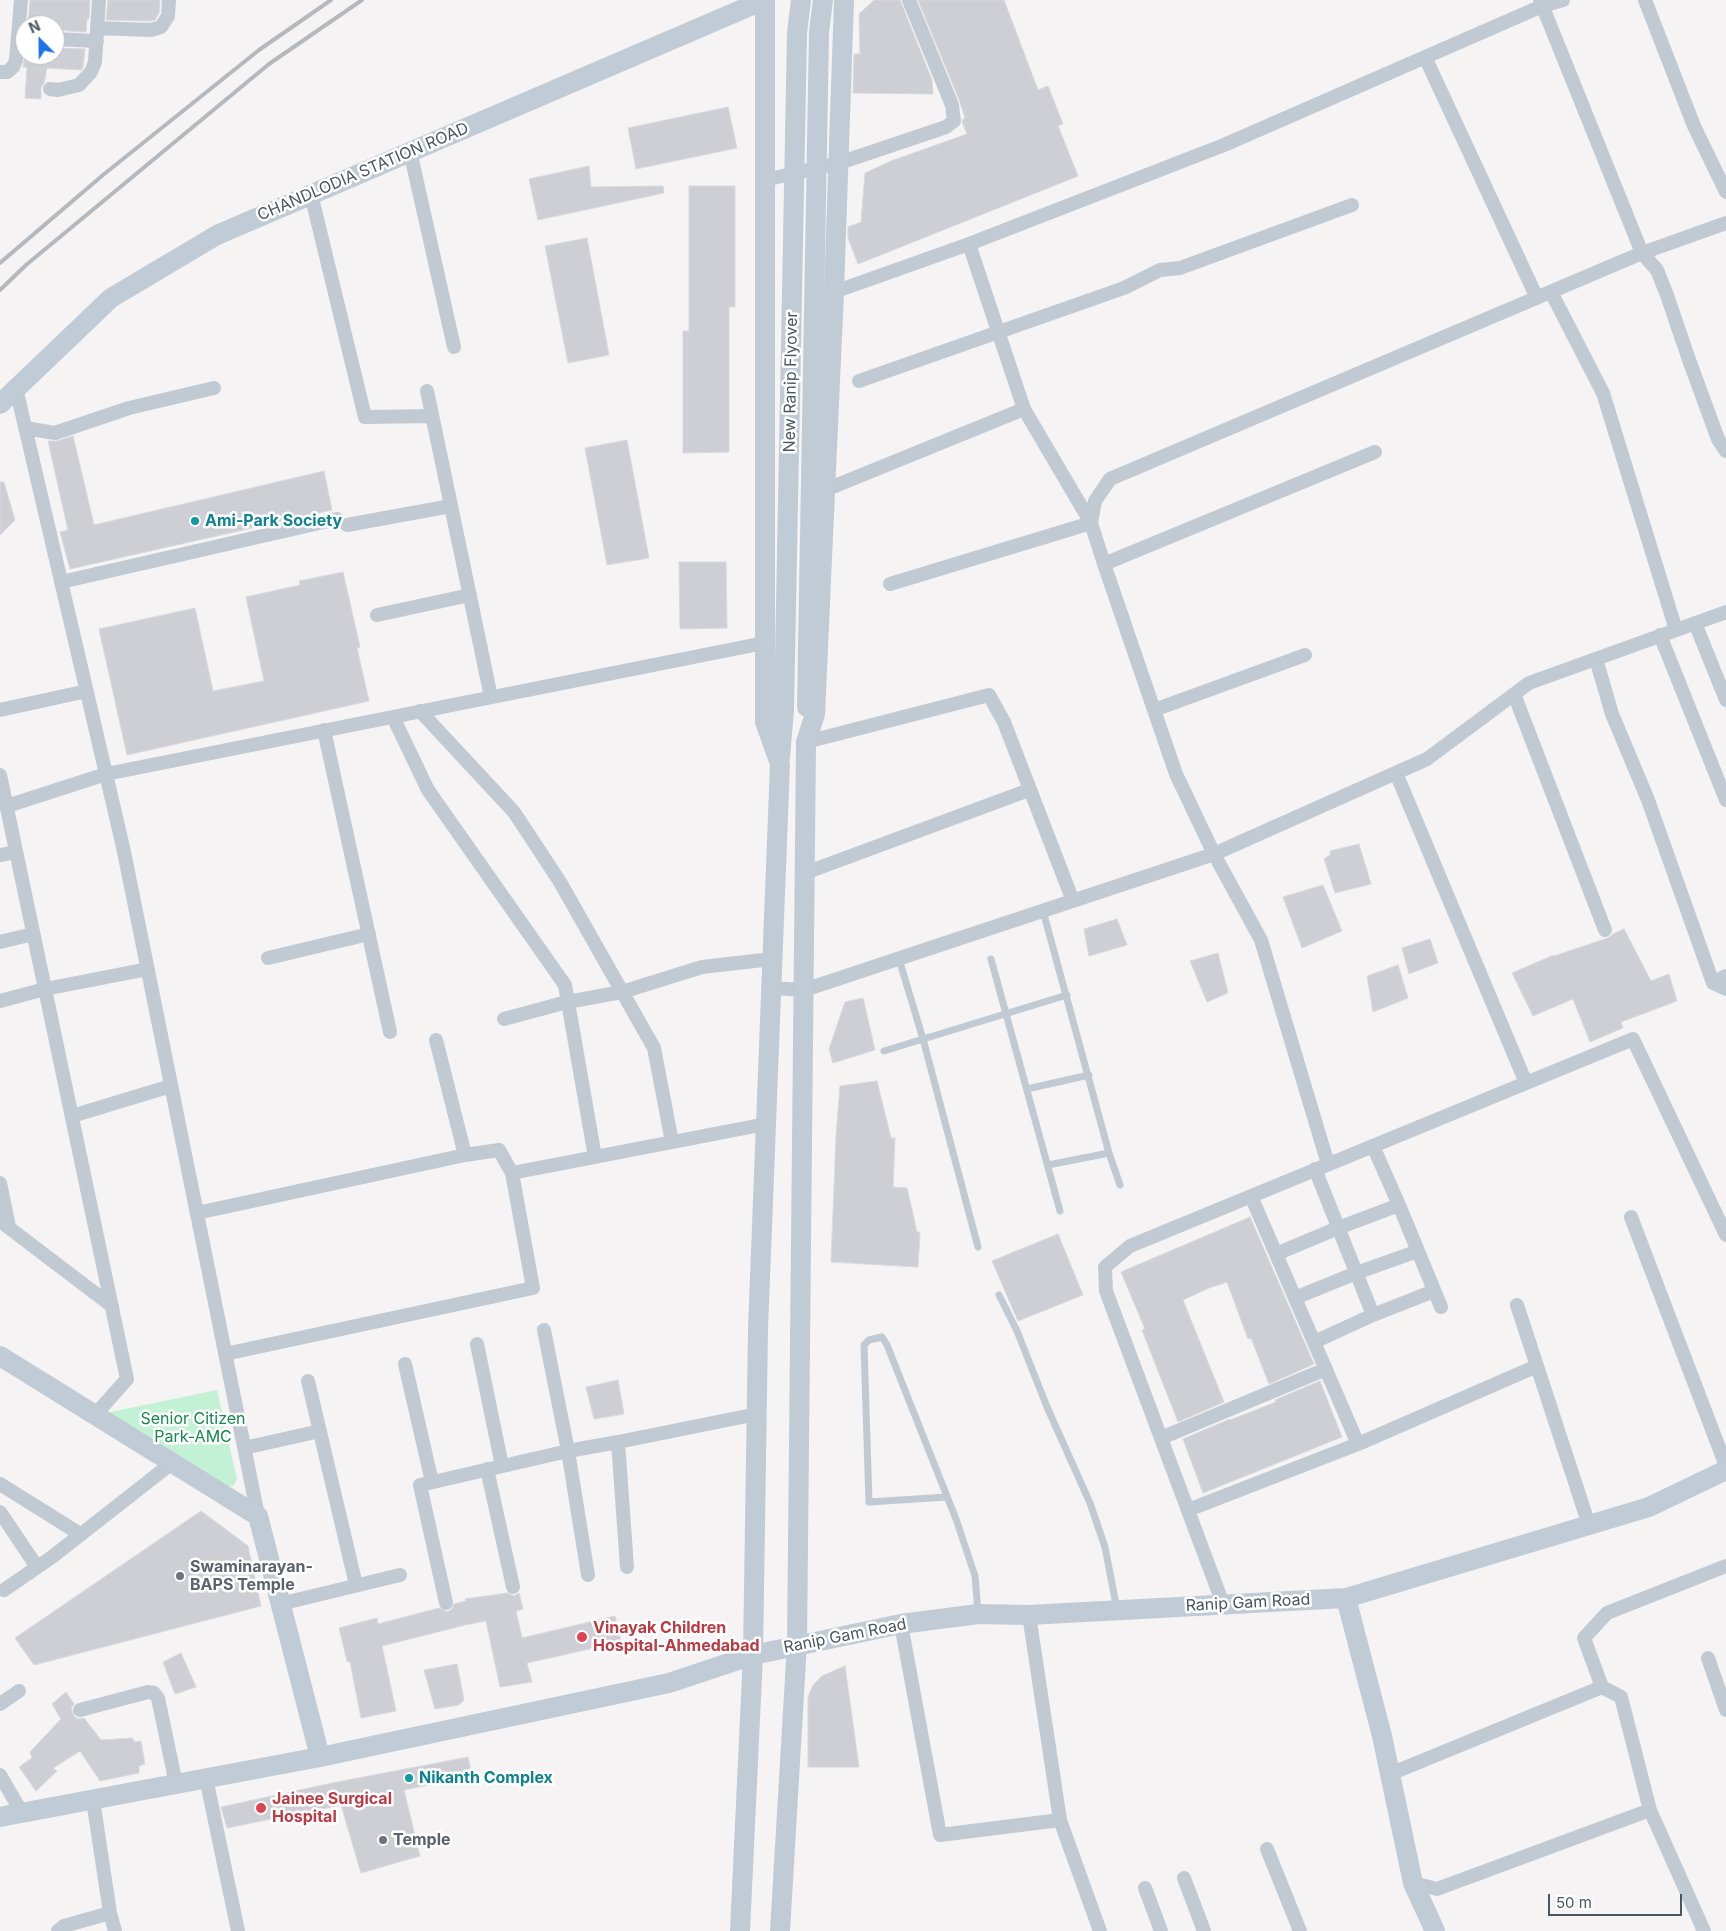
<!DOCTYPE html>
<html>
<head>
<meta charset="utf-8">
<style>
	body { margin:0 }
	#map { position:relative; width:1726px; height:1931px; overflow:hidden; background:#f5f3f3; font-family:Inter,sans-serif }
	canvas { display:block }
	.north { position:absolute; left:15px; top:15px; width:50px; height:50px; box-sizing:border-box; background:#fff; border:1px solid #b7bbc0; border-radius:50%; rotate:337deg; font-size:14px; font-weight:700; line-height:20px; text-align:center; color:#4a5661 }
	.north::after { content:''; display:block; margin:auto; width:18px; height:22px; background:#1a73e8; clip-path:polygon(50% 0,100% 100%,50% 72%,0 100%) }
	.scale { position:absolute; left:1548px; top:1894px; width:134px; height:22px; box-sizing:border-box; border:2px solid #4a5661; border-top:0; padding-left:6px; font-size:15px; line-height:18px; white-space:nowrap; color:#4a5661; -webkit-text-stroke:4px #fff; paint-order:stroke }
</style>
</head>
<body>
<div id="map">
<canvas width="1726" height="1931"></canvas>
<div class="north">N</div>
<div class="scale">50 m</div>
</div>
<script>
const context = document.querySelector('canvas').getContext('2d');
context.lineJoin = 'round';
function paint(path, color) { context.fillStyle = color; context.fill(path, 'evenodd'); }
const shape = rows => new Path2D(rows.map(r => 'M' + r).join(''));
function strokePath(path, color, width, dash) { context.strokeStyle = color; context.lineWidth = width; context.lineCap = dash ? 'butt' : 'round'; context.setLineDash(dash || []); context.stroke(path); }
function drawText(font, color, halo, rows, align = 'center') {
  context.font = font + ' Inter,sans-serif'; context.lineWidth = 5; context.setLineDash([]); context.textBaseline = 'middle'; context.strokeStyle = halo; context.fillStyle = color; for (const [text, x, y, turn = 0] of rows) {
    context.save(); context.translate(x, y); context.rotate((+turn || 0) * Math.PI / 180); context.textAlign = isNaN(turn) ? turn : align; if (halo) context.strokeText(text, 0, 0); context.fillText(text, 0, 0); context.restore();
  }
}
const green = shape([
	[217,1390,237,1479,233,1486,225,1486,106,1413]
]);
const building = shape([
	[30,0,90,0,89,19,87,19,86,32,55,30,55,25,28,25,30,0],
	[108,0,160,0,159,13,155,20,150,21,106,20,108,0],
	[874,0,900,0,932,80,933,94,853,93,854,54,860,54,859,14,874,0],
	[918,0,1004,0,1038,90,1048,86,1063,124,1058,126,1078,176,858,264,848,238,848,227,861,222,865,173,891,161,967,134,962,122,963,119,965,118,960,102,918,0],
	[55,48,85,49,83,67,81,70,47,68,44,83,41,87,41,99,25,98,27,67,23,67,25,55,55,55,55,48],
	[728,107,737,148,636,169,628,128,728,107],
	[589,166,591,187,663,186,664,193,538,220,529,179,589,166],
	[689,186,735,186,735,307,729,307,729,452,683,453,683,331,689,331,689,186],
	[587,238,609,355,568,363,545,246,587,238],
	[73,436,94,525,324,471,332,510,70,569,60,532,68,530,48,441,57,441,73,436],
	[627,440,649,558,607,565,585,448,627,440],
	[0,482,4,482,15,520,0,535,0,482],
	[679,562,726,562,727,628,680,629,679,562],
	[343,572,360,647,357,648,369,701,127,755,99,629,195,608,213,691,264,681,246,597,300,585,299,581,343,572],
	[1359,844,1371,884,1335,893,1324,859,1330,855,1330,851,1359,844],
	[1323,885,1342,931,1302,948,1283,897,1323,885],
	[1117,919,1127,945,1089,956,1084,929,1117,919],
	[1624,929,1651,981,1669,974,1677,1001,1621,1022,1623,1028,1590,1042,1573,999,1533,1016,1512,973,1554,955,1554,956,1608,938,1613,934,1624,929],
	[1430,939,1438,963,1409,974,1402,948,1430,939],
	[1218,953,1228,993,1207,1002,1190,961,1218,953],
	[1398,965,1408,998,1373,1012,1367,976,1398,965],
	[863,998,875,1050,833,1063,829,1049,845,1002,863,998],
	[877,1081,891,1138,895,1138,893,1187,907,1188,917,1232,920,1232,918,1267,831,1262,836,1136,840,1086,877,1081],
	[1250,1217,1314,1364,1269,1384,1251,1338,1248,1339,1227,1282,1209,1288,1183,1300,1224,1402,1178,1422,1142,1330,1145,1329,1121,1272,1250,1217],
	[1058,1234,1083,1295,1018,1321,992,1261,1058,1234],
	[618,1380,624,1414,594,1419,586,1387,618,1380],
	[1320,1381,1342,1437,1203,1493,1183,1439,1230,1419,1230,1420,1276,1402,1275,1400,1320,1381],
	[201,1511,248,1546,261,1606,34,1665,15,1638,201,1511],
	[507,1593,514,1596,519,1593,523,1609,516,1611,522,1638,615,1616,621,1642,527,1663,532,1682,500,1687,486,1621,465,1625,382,1646,396,1711,361,1718,350,1662,347,1661,339,1628,377,1618,378,1624,439,1608,447,1612,452,1609,454,1604,466,1601,465,1599,507,1593],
	[181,1653,196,1687,175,1694,163,1662,181,1653],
	[457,1664,464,1700,459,1705,435,1709,424,1670,457,1664],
	[845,1666,859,1767,808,1767,808,1697,813,1685,822,1676,845,1666],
	[66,1692,74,1704,71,1708,74,1716,78,1719,84,1718,101,1740,132,1738,135,1742,141,1741,145,1764,139,1766,139,1773,100,1781,80,1751,53,1768,57,1771,36,1791,19,1767,32,1758,30,1752,61,1719,52,1704,66,1692],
	[468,1757,472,1776,404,1790,420,1856,361,1873,341,1805,227,1828,221,1807,332,1783,468,1757]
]);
const lane = shape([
	[1043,911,1109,1153,1120,1185],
	[899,959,923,1039,978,1247],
	[991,959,1060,1211],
	[884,1051,1067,995],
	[1027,1089,1089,1075],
	[1048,1165,1109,1153],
	[999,1295,1017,1331,1047,1407,1090,1503,1105,1547,1117,1610],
	[947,1497,869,1502,864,1345,869,1340,882,1337,887,1345,956,1519,975,1576,978,1611]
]);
const street = shape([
	[1540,0,1642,253,1657,270,1667,295,1688,357,1718,439,1726,451],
	[1645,0,1694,126,1726,192],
	[97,28,151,30,161,27,168,16,169,0],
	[55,39,97,41],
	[1425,57,1537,298],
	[0,72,7,72,13,67,16,60,21,0],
	[50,89,58,90,79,85,91,72,95,62,99,0],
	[410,151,454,347],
	[765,180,839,163,946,127,954,121,952,105,909,0],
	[311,194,365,417,432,416],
	[834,292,969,244],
	[1551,292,1603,393,1676,630],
	[859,381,1124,288,1160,270,1180,268,1352,205],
	[16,388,123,847,258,1516],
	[427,391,491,697],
	[25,428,55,433,129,408,214,388],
	[825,490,1024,409],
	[347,525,451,506],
	[1104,564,1375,452],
	[61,582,337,519],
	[890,584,1091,523,1024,409,969,244,1224,145,1542,6,1563,0],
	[377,615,470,595],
	[1695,623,1726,700],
	[1660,635,1726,800],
	[1596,659,1612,714,1648,800,1713,983,1726,989],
	[1514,694,1605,930],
	[0,710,87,691],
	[1154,710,1305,655],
	[420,711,514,812,560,882,654,1048,672,1142],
	[393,717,428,790,565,985,595,1157],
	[324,730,390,1032],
	[806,742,989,695,1004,722,1073,901],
	[1396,773,1526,1083],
	[0,775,127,1379,95,1415],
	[7,806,106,774,764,643],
	[0,855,16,852],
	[805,873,1029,790],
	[0,942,33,934],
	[268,958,369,934],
	[1713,983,1726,976],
	[771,988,804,990,1214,854,1427,759,1529,683,1726,612],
	[0,1001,45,989,148,969],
	[504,1019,567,1002,622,992,702,967,772,959],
	[436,1040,465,1155],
	[72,1116,171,1086],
	[1328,1164,1261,940,1214,854,1176,774,1104,564,1091,523,1095,501,1110,479,1642,253,1726,223],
	[1315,1169,1373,1315],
	[0,1183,9,1227],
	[1251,1196,1358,1444],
	[1399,1205,1441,1307],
	[197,1213,465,1155,499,1150,512,1173],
	[1631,1217,1726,1466],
	[0,1221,112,1306],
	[1276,1254,1338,1228,1399,1205,1373,1146],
	[1295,1298,1356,1273,1418,1251],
	[1517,1305,1589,1525],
	[544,1330,568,1451,588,1575],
	[1314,1342,1373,1315,1434,1291],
	[477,1344,502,1466],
	[225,1354,533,1288,512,1173,766,1124],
	[405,1364,432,1482],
	[308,1381,356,1585],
	[1161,1438,1326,1369],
	[244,1448,320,1431],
	[487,1469,513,1587],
	[0,1484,80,1534],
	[1188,1510,1358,1444,1537,1366],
	[0,1512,37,1567],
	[627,1567,618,1442,757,1414],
	[4,1590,52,1557,172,1463],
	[446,1603,420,1485,568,1451,618,1442],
	[280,1604,400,1575],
	[1223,1604,1106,1291,1105,1267,1130,1246,1633,1039,1726,1235],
	[901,1624,940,1835,1060,1820,1029,1615],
	[1708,1658,1726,1710],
	[0,1704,19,1691],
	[80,1710,148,1692,154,1693,158,1698,176,1784],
	[1390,1774,1602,1687],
	[0,1775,22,1813],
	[206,1778,238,1931],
	[93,1800,110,1913,115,1931],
	[1060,1820,1100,1931],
	[1267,1849,1300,1931],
	[1184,1878,1204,1931],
	[1413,1883,1437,1889,1650,1810],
	[1145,1888,1161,1931],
	[58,1931,64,1926,110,1913],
	[1704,1931,1650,1810,1621,1697,1602,1687,1584,1638,1607,1613,1726,1566]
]);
const secondary = shape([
	[0,404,111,298,217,235,764,0],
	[780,757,784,709],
	[0,1356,258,1516,320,1757],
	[1346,1598,1382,1736,1413,1883,1435,1931],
	[0,1817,320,1757,669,1683,753,1655,901,1624,978,1614,1029,1615,1346,1598,1649,1507,1726,1470],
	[740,1931,753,1655,758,1329,780,764,765,722,765,0],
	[780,1931,797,1644,806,742,815,714,834,292,844,0]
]);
const rail = shape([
	[0,263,103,175,259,50,331,0],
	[0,290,26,265,269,64,362,0]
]);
const secondaryBridge = shape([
	[807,707,819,32,823,0],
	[784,709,797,33,801,0]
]);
const markers = [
	[195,521,5,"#0f9aa8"],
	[180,1576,5,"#6b7280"],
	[582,1637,6,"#e0444e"],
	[409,1778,5,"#0f9aa8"],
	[261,1808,6,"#e0444e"],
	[383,1840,5,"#6b7280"]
];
const streetNames = [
	["CHANDLODIA STATION ROAD",363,172,-23],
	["New Ranip Flyover",791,382,-89],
	["Ranip Gam Road",1248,1603,-3],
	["Ranip Gam Road",845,1636,-11]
];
const cultureNames = [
	["Ami-Park Society",205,521],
	["Nikanth Complex",419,1778]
];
const parkNames = [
	["Senior Citizen",193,1419],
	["Park-AMC",193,1437]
];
const worshipNames = [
	["Swaminarayan-",190,1567],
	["BAPS Temple",190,1585],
	["Temple",393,1840]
];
const healthNames = [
	["Vinayak Children",593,1628],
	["Hospital-Ahmedabad",593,1646],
	["Jainee Surgical",272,1799],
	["Hospital",272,1817]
];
paint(green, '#c3f1d5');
paint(building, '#cdcfd5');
strokePath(building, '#d7d9de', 1);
strokePath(lane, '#c1cad2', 7);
strokePath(street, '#c1cad2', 14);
strokePath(secondary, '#c1cbd6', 20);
strokePath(rail, '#b5b8bd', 4);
strokePath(secondaryBridge, '#c1cbd6', 20);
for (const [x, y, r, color] of markers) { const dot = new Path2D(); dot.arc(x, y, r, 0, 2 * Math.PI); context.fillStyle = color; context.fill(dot); strokePath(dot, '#fff', 2); }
drawText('16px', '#4a5661', '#fff', streetNames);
drawText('bold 16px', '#0d838f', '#fff', cultureNames, 'left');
drawText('16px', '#17864f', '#fff', parkNames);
drawText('bold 16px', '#5b616d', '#fff', worshipNames, 'left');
drawText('bold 16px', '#be3a42', '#fff', healthNames, 'left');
</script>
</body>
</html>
